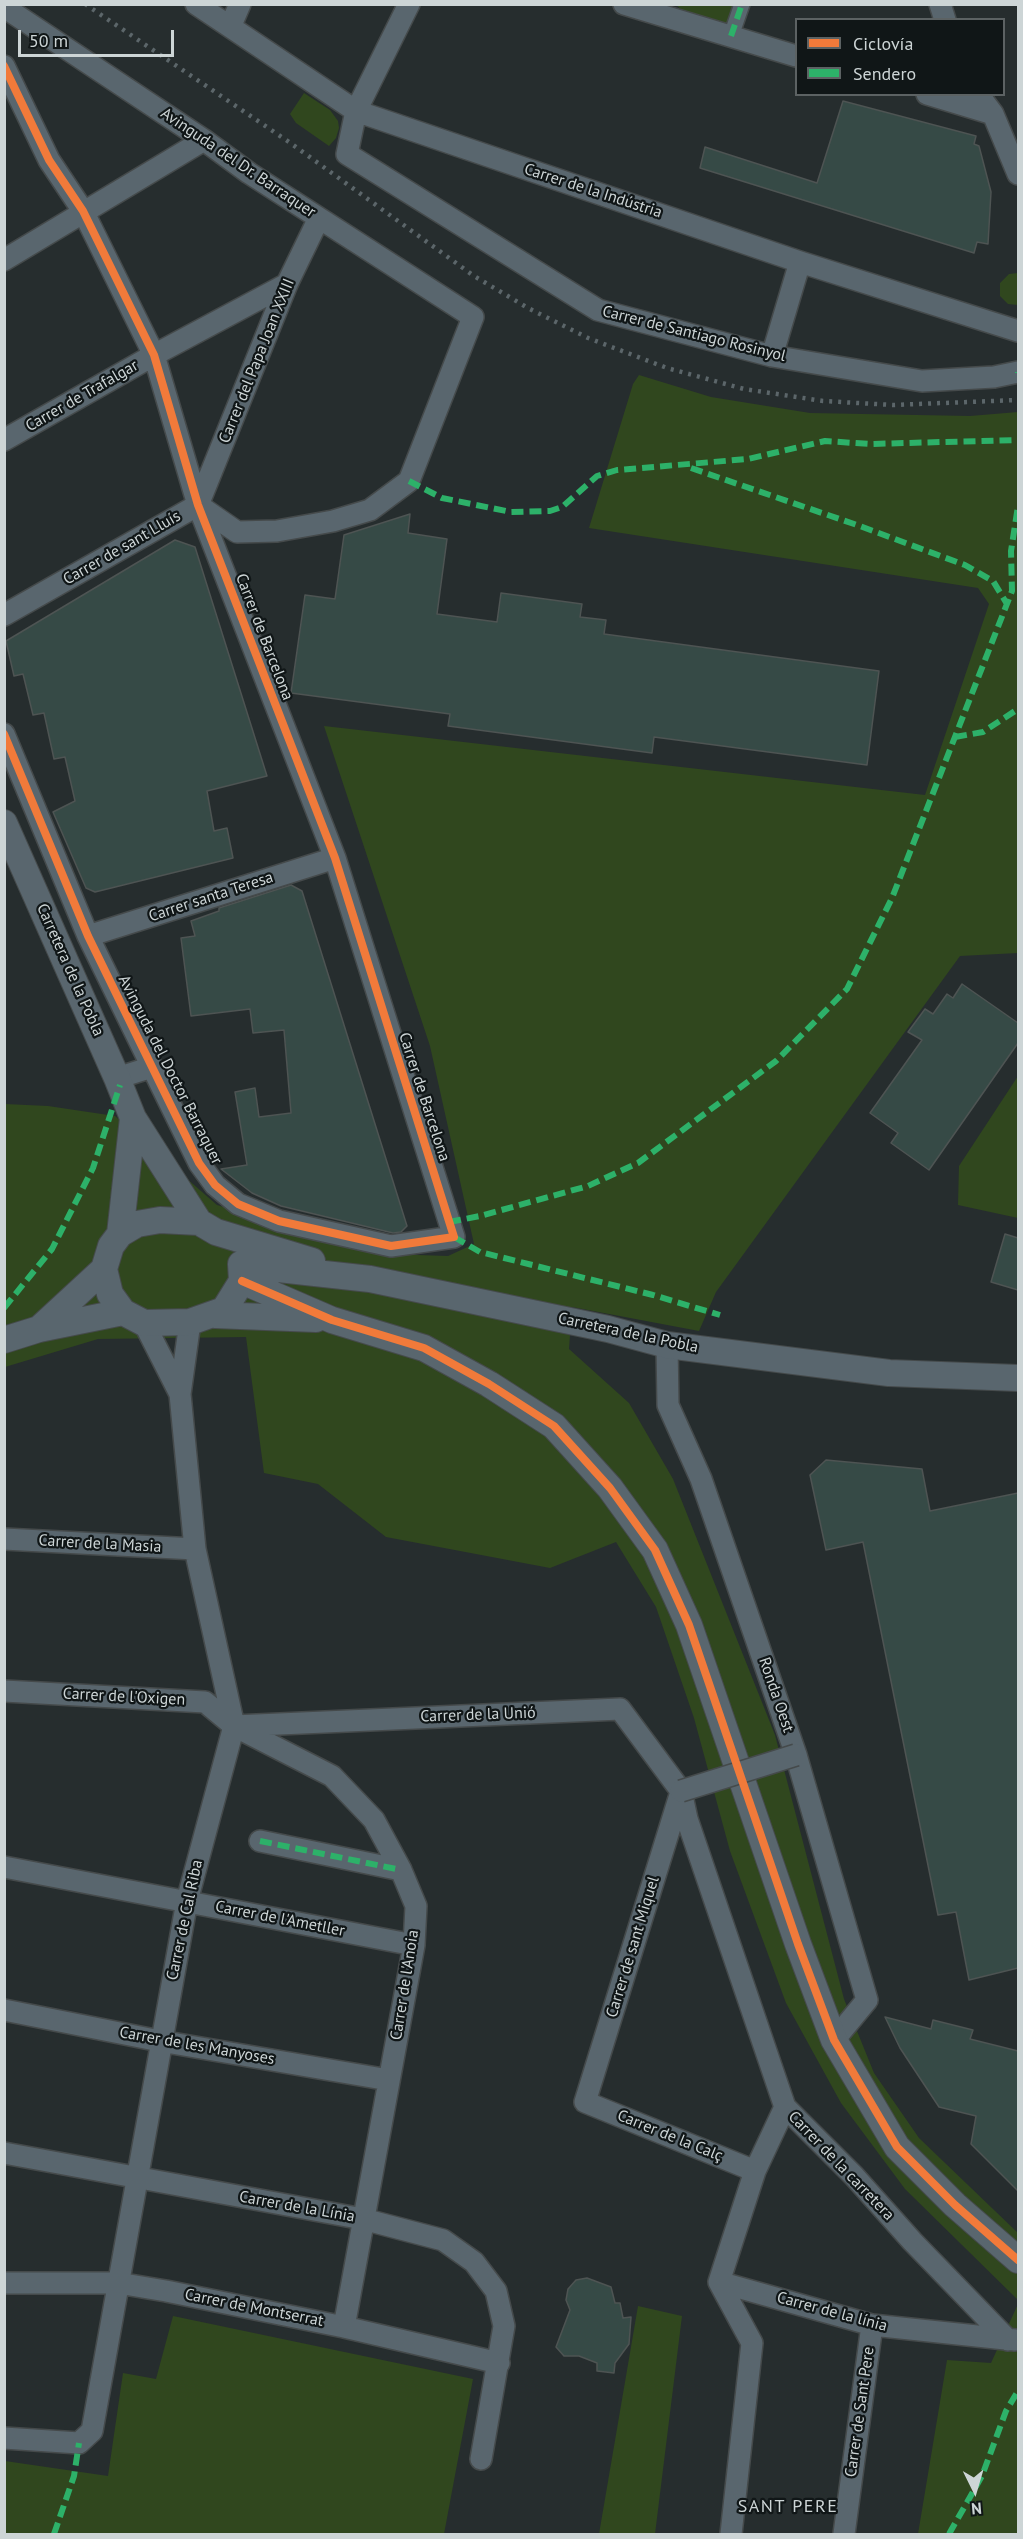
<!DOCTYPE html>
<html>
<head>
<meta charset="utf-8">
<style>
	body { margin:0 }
	#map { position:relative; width:1023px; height:2539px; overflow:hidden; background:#262d2e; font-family:"PT Sans",sans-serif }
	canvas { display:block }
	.frame { position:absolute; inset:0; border:6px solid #cdd5d6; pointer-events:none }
	.legend { position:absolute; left:795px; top:18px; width:210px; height:78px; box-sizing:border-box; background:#101617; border:2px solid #5c6263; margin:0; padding:8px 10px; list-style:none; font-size:18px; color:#cdd5d6 }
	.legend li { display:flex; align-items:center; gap:12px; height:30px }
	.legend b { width:30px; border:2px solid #5c6263 }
	.north { position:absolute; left:945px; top:2461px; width:60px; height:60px; -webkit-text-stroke:4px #101617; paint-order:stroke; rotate:175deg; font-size:16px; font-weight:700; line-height:24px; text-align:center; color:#cdd5d6 }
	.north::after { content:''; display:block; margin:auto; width:21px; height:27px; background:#cdd5d6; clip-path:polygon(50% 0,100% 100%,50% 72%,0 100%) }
	.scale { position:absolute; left:18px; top:30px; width:156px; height:27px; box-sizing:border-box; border:3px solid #cdd5d6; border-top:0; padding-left:8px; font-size:18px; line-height:21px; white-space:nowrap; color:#cdd5d6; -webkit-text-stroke:4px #101617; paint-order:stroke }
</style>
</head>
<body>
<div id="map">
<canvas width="1023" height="2539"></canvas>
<div class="frame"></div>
<ul class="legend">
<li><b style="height:8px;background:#f17a3a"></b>Ciclovía</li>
<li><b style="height:8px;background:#2db169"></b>Sendero</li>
</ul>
<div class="north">N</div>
<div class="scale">50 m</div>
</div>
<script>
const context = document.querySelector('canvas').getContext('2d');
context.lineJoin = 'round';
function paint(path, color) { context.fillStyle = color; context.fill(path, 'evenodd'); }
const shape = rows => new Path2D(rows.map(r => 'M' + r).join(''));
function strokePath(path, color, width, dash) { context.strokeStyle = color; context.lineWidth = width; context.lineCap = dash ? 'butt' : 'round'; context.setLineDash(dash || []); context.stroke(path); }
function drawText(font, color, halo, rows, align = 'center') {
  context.font = font + ' "PT Sans",sans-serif'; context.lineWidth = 4.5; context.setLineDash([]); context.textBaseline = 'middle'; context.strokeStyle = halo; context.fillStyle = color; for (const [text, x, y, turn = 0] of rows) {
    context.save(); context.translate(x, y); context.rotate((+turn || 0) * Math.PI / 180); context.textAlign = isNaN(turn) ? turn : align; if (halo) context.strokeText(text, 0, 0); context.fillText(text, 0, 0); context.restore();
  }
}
const green = shape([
	[675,4,735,5,728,26,683,11],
	[304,93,330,110,338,121,339,128,336,138,329,146,296,123,290,114],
	[1018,273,1018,305,1008,304,1000,296,1000,283,1009,274],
	[639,375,711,397,810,413,970,416,1018,412,1018,953,960,956,716,1292,699,1331,572,1307,569,1349,629,1403,673,1479,775,1735,844,1999,874,2073,919,2138,1018,2233,1018,2300,905,2189,841,2103,786,2003,730,1851,694,1718,656,1607,616,1542,550,1568,386,1537,318,1484,264,1473,246,1337,98,1339,5,1367,5,1104,48,1106,115,1116,217,1205,386,1254,448,1256,474,1244,430,1046,324,726,925,795,989,604,978,588,589,528,633,384],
	[1018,1076,1018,1218,958,1205,959,1166],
	[1018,2304,1018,2534,918,2534,947,2360,991,2363],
	[638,2306,682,2316,655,2534,599,2534],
	[173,2316,473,2379,444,2534,5,2534,5,2461,108,2476,123,2373,156,2379]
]);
const building = shape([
	[843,101,976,136,974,144,979,146,991,192,988,244,977,242,974,253,700,168,705,147,817,183,843,101],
	[410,514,408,533,447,539,437,614,497,622,501,593,582,604,580,617,606,620,604,634,879,671,867,765,654,737,652,753,448,726,450,714,291,693,305,595,335,599,344,535,410,514],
	[175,540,195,547,267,776,207,791,214,831,227,828,233,858,95,892,86,888,53,812,75,801,65,757,54,759,44,713,33,715,23,674,14,676,6,641,175,540],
	[291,885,302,891,407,1226,401,1232,393,1233,281,1206,252,1193,221,1169,247,1165,235,1092,255,1088,259,1117,291,1113,284,1030,253,1033,250,1009,191,1016,181,938,195,936,191,921,219,911,219,908,291,885],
	[962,984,1018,1023,1018,1043,929,1170,891,1143,898,1133,870,1113,922,1040,908,1032,925,1009,933,1014,947,994,953,998,962,984],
	[1005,1234,1018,1238,1018,1290,991,1282,1005,1234],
	[826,1460,922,1469,930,1511,1018,1493,1018,1968,969,1980,956,1912,938,1915,863,1542,826,1550,810,1475,826,1460],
	[885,2017,931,2029,933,2020,973,2030,970,2039,1018,2051,1018,2191,971,2144,976,2116,939,2107,900,2048,885,2017],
	[587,2278,611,2287,615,2303,620,2303,623,2318,631,2317,629,2344,615,2363,614,2373,597,2371,597,2363,579,2356,564,2356,556,2347,570,2310,566,2300,568,2289,576,2280,587,2278]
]);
const pedestrian = shape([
	[731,36,742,4]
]);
const minor = shape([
	[196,4,356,111,800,262,1018,331],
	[409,4,356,111,347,154,598,310,772,356,922,381,994,377,1018,372],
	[624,4,796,56],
	[940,4,945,20],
	[4,7,204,140,249,173,473,317,409,481,370,510,333,521,277,531,237,532,198,505],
	[231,25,240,4],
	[4,66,49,160,83,211,154,355,198,505,335,858,454,1237,391,1246,279,1221,238,1204,215,1185,199,1163,88,936,4,734],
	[927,94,993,114],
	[978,94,993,114,1018,174],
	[4,260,204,140],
	[772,356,800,262],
	[4,440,154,355,287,284],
	[198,505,287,284,319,218],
	[4,615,198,505],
	[88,936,335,858],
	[117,1078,152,1067],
	[144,1323,180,1394],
	[667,1345,668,1405,701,1479,796,1755,867,2000,834,2040],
	[4,1539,195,1549],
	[4,1691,205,1702,234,1726,332,1776,374,1820,401,1870,416,1906,414,1945,344,2327],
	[234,1726,620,1709,681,1791,687,1819,785,2107,854,2176,912,2241,1008,2340],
	[680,1795,585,2102,755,2171],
	[260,1841,401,1870],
	[4,1867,414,1945],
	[4,2010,160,2041,389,2080],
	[4,2153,363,2219,443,2240,474,2262,496,2291,504,2326,481,2459],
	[719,2282,872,2325,1015,2340],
	[719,2282,752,2343,731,2534],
	[719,2282,755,2171,785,2107],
	[4,2283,118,2283,166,2291,344,2327,499,2363],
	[4,2438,79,2443,92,2431,187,1901,234,1726,195,1549,180,1394,190,1322],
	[844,2534,872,2325]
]);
const tertiary = shape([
	[4,823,117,1078,133,1118,199,1222],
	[120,1234,133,1118],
	[242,1265,370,1279,608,1329,667,1345,889,1373,1018,1378],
	[104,1269,110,1294,123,1312,144,1323,190,1322,224,1310,242,1281,241,1264],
	[242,1281,332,1320,424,1348,489,1384,554,1426,610,1488,655,1550,689,1625,798,1944,834,2040,897,2147,955,2205,1018,2260],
	[215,1315,316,1319],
	[39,1329,104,1269,111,1246,120,1234,137,1224,160,1220,199,1222,216,1232,312,1261],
	[4,1340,39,1329,123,1312]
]);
const rail = shape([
	[85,4,289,142,474,276,528,308,588,338,667,368,744,389,823,401,893,405,1018,400]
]);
const minorBridge = shape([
	[681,1791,796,1755]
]);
const quiet = shape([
	[731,36,742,4],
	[1018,372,1018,373],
	[691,468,857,525,965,565,993,581,1007,604],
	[409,481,442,498,511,512,550,511,562,507,597,476,617,470,748,459,825,441,870,444,1018,440],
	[955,737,983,732,1018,709],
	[449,1222,480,1216,588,1186,638,1163,776,1061,847,989,892,898,1012,591,1011,551,1018,506],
	[454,1237,480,1252,653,1295,720,1315],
	[4,1308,52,1249,93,1168,120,1085],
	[260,1841,401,1870],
	[54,2534,74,2476,79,2443],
	[949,2534,982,2476,1006,2411,1018,2391]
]);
const cycleway = shape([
	[4,66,49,160,83,211,154,355,198,505,335,858,454,1237,391,1246,279,1221,238,1204,215,1185,199,1163,88,936,4,734],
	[242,1281,332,1320,424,1348,489,1384,554,1426,610,1488,655,1550,689,1625,798,1944,834,2040,897,2147,955,2205,1018,2260]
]);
const streetNames = [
	["Avinguda del Dr. Barraquer",238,163,34],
	["Carrer de la Indústria",593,191,18],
	["Carrer de Santiago Rosinyol",694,334,14],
	["Carrer del Papa Joan XXIII",257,361,-68],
	["Carrer de Trafalgar",82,396,-30],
	["Carrer de sant Lluís",122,548,-30],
	["Carrer de Barcelona",264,637,69],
	["Carrer santa Teresa",211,897,-18],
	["Carretera de la Pobla",70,970,66],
	["Avinguda del Doctor Barraquer",170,1070,63],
	["Carrer de Barcelona",424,1097,72],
	["Carretera de la Pobla",628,1333,12],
	["Carrer de la Masia",100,1544,3],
	["Ronda Oest",776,1695,71],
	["Carrer de l'Oxigen",124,1697,3],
	["Carrer de la Unió",478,1715,-2],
	["Carrer de l'Ametller",280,1919,11],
	["Carrer de Cal Riba",185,1920,-78],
	["Carrer de sant Miquel",633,1947,-73],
	["Carrer de l'Anoia",405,1985,-81],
	["Carrer de les Manyoses",197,2046,10],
	["Carrer de la Calç",670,2136,22],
	["Carrer de la carretera",841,2166,46],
	["Carrer de la Línia",297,2207,10],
	["Carrer de Montserrat",254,2308,11],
	["Carrer de la línia",832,2312,15],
	["Carrer de Sant Pere",860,2412,-82]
];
const neighbourhoodNames = [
	["SANT PERE",788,2507]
];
paint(green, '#30471e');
paint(building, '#364a46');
strokePath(building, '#4e5453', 1.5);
strokePath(pedestrian, '#454a4b', 18);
strokePath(minor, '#454a4b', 24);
strokePath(tertiary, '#454a4b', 28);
strokePath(pedestrian, '#59666e', 15);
strokePath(minor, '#59666e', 21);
strokePath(tertiary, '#59666e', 26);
strokePath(rail, '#5c666a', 4.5, [3, 6]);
strokePath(minorBridge, '#454a4b', 24, []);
strokePath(minorBridge, '#59666e', 21);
strokePath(quiet, '#2db169', 6, [12, 6]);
strokePath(cycleway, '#f17a3a', 8);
drawText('16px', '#cdd5d6', '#101617', streetNames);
context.letterSpacing = '1.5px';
drawText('18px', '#cdd5d6', '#101617', neighbourhoodNames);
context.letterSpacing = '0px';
</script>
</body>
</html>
